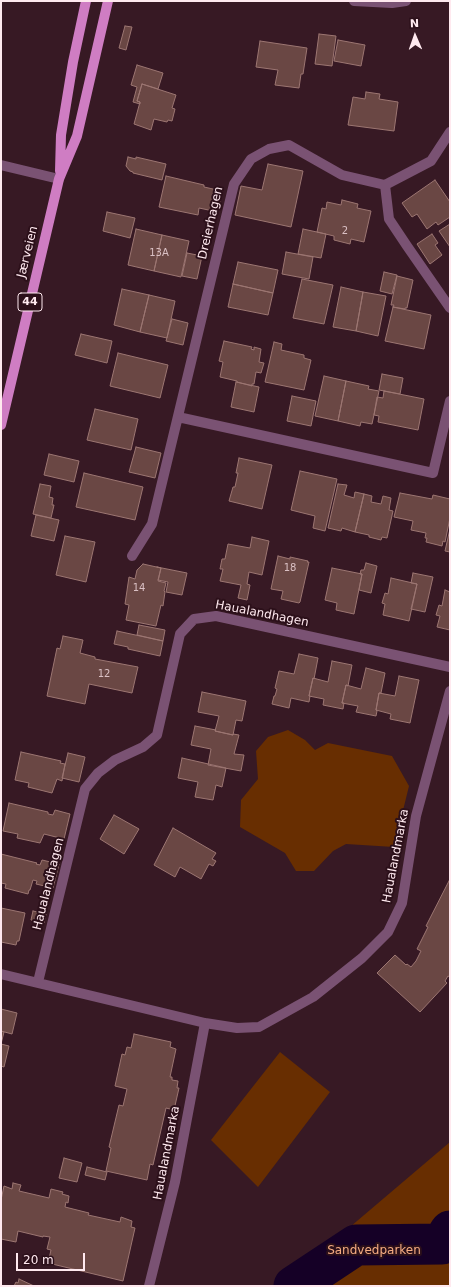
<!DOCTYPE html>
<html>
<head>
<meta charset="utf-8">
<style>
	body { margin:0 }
	#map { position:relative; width:451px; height:1287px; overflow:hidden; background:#371924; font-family:"DejaVu Sans",sans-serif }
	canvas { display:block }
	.frame { position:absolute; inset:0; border:2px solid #ffe9ef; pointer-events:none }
	.north { position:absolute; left:395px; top:16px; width:40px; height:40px; -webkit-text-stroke:3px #2c101a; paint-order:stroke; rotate:358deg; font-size:11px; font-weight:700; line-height:16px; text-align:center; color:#ffe9ef }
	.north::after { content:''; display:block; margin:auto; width:14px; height:18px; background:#ffe9ef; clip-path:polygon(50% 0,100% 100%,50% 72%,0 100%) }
	.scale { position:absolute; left:16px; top:1253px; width:69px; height:18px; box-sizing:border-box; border:2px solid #ffe9ef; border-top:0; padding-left:5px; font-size:12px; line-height:14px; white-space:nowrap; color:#ffe9ef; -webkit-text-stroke:3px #2c101a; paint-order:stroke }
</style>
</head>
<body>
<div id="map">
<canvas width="451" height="1287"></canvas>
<div class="frame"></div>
<div class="north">N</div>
<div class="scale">20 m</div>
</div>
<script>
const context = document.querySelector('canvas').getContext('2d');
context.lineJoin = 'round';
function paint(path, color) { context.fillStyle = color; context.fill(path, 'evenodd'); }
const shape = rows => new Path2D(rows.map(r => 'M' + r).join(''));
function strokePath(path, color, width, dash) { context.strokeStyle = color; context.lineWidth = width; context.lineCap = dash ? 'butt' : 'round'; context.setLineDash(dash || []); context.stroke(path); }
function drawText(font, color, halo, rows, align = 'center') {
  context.font = font + ' "DejaVu Sans",sans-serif'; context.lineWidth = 4; context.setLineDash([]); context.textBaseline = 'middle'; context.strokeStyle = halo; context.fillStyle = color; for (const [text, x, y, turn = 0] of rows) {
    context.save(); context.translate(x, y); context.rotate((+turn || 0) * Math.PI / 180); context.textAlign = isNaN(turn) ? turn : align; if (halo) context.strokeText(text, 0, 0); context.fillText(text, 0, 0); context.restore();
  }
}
const green = shape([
	[288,730,305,740,315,750,328,743,392,756,409,786,394,847,346,844,333,851,314,871,296,871,285,853,240,827,241,800,258,779,256,751,268,737],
	[280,1052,330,1092,258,1187,211,1140],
	[450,1142,450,1286,278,1286,297,1272]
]);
const river = shape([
	[294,1286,356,1245,442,1244,450,1231]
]);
const building = shape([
	[125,26,132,27,126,50,119,48,125,26],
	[319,34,336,36,332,66,315,64,319,34],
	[338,40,365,45,361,66,334,61,338,40],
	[260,41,307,48,303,74,301,74,299,88,275,85,278,70,256,67,260,41],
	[137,65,163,73,158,89,142,84,137,101,140,102,140,104,133,102,137,87,131,85,137,65],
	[142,84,176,95,172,108,175,109,172,121,168,120,167,122,154,119,151,130,134,124,140,102,137,101,142,84],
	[366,92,380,94,379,99,398,102,394,131,348,125,353,97,365,99,366,92],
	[128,157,136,159,136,157,166,164,162,180,133,173,133,172,130,171,126,166,128,157],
	[268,164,303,171,291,227,235,215,241,186,262,190,268,164],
	[166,176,204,185,204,187,222,191,218,212,199,208,198,215,159,207,166,176],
	[435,180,450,202,450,217,438,225,436,222,427,229,417,214,412,217,402,203,435,180],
	[342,200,358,204,357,208,371,211,364,242,351,239,350,244,334,240,334,236,317,232,322,208,326,209,327,202,341,205,342,200],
	[107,212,135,218,130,238,103,231,107,212],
	[450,224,450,247,439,231,450,224],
	[136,229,162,235,154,271,128,265,136,229],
	[303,229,326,234,321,258,298,254,303,229],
	[432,234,438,243,435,245,442,255,430,264,417,244,432,234],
	[162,235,189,241,181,277,154,271,162,235],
	[286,252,313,257,309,279,282,274,286,252],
	[187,253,202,256,197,279,182,276,187,253],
	[238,262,278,270,273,293,233,284,238,262],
	[384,272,397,275,392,294,380,291,384,272],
	[397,276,413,280,407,308,405,308,405,309,393,307,394,305,391,305,397,276],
	[302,279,333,285,324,324,293,318,302,279],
	[233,284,273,293,268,315,228,307,233,284],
	[341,287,363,292,356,331,333,327,341,287],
	[122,289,149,295,140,332,114,325,122,289],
	[363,292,386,296,378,336,356,331,363,292],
	[149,295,175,301,167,338,140,332,149,295],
	[393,307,431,315,424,349,385,341,393,307],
	[172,319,188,323,183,345,166,341,172,319],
	[81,334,112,341,107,363,75,355,81,334],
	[224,341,252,347,251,349,254,350,254,347,261,349,259,362,264,363,261,373,256,372,254,384,252,384,252,386,237,382,237,381,220,377,223,362,219,361,224,341],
	[274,342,282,344,281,350,304,355,304,358,311,360,304,390,265,382,274,342],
	[118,353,168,365,160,398,110,386,118,353],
	[382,374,403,378,400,394,379,390,382,374],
	[324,376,346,381,338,421,315,416,324,376],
	[346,381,369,386,368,389,379,391,372,424,361,422,360,426,338,421,346,381],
	[236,382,259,387,254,412,231,407,236,382],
	[384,391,424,399,418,430,378,422,379,416,374,415,377,397,383,398,384,391],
	[292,396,316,401,311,426,287,421,292,396],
	[95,409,138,419,131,450,87,440,95,409],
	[136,447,161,453,155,478,129,472,136,447],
	[49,454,79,461,74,482,44,475,49,454],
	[239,458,272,465,262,509,229,501,233,487,235,487,238,473,236,473,239,458],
	[300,471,337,479,325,531,313,528,315,516,291,510,300,471],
	[84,473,143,487,135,520,76,507,84,473],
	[40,484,51,486,49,497,53,498,52,505,54,505,51,518,33,514,40,484],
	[338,484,347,485,344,495,354,498,355,492,364,494,355,532,342,528,341,531,328,528,338,484],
	[400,493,432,499,433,495,450,499,450,518,445,542,443,541,442,546,426,542,427,538,425,538,426,533,411,530,413,521,394,517,400,493],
	[364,494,372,496,371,502,381,504,383,496,391,498,389,510,393,511,387,538,382,537,381,540,369,537,369,535,355,532,364,494],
	[36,515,59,520,54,541,31,536,36,515],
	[450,529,450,552,445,551,450,529],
	[65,536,95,542,86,582,56,575,65,536],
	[252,537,269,541,262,575,249,572,247,584,250,585,247,600,238,598,241,585,220,581,223,569,220,569,222,559,225,559,228,544,250,548,252,537],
	[278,556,290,559,290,557,308,561,307,562,309,562,300,602,299,603,281,599,283,591,271,589,278,556],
	[366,563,377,566,371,593,359,590,362,574,360,574,361,570,364,570,366,563],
	[143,564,161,568,158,581,166,583,164,591,165,592,163,606,161,605,156,626,126,620,129,605,125,604,129,577,135,579,137,570,143,564],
	[157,567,187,573,182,595,166,592,168,582,158,580,161,568,157,567],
	[332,568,362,574,354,614,336,610,337,603,325,600,332,568],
	[413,573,433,577,425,612,411,609,417,584,411,583,413,573],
	[391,578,417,584,409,621,383,615,385,604,382,603,385,593,388,594,391,578],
	[445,590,450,592,450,630,437,627,440,616,436,615,439,605,442,606,445,590],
	[139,625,165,630,163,641,137,635,139,625],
	[117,631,163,641,160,656,128,649,128,647,114,644,117,631],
	[63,636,83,640,80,653,95,657,95,659,138,667,132,693,89,684,85,704,47,696,57,648,60,649,63,636],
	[299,654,318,658,314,679,313,678,309,696,310,696,309,702,291,698,289,708,272,704,274,696,275,696,277,689,275,688,279,671,294,674,299,654],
	[332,661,352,665,348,686,346,685,342,703,344,703,343,709,323,705,324,699,309,696,313,678,328,682,332,661],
	[366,668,385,673,381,693,379,693,376,710,377,711,376,716,356,712,358,706,342,703,346,685,361,689,366,668],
	[399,676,419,680,410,723,390,719,391,714,376,710,379,693,395,696,399,676],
	[202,692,246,701,242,721,236,720,233,735,215,731,219,716,198,712,202,692],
	[195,726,216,730,215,731,233,735,233,734,239,735,234,754,244,755,241,771,208,765,211,749,191,745,195,726],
	[21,752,61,761,60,763,65,764,62,781,57,779,52,793,28,787,29,783,15,780,21,752],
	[68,753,85,757,79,782,62,778,68,753],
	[182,758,226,768,222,787,216,785,213,800,195,797,198,782,178,778,182,758],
	[9,803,48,812,48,814,53,815,55,810,70,814,64,839,44,834,40,843,17,838,18,834,3,831,9,803],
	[114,815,139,829,124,854,100,839,114,815],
	[173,828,216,853,212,859,216,861,213,866,209,864,201,879,180,867,175,877,154,865,173,828],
	[1,854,37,863,36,864,40,865,42,860,59,864,53,888,36,884,37,881,33,880,30,890,29,890,28,894,5,888,6,884,1,883,1,854],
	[450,879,450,977,448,976,445,981,447,983,420,1012,377,973,395,955,406,965,407,964,411,967,416,961,421,951,417,949,428,927,426,926,450,879],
	[1,908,25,913,19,941,17,941,16,945,1,942,1,908],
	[33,911,46,914,44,923,31,920,33,911],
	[1,1009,17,1013,12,1034,1,1031,1,1009],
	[1,1031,4,1032,1,1044,9,1046,4,1067,1,1066,1,1031],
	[134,1034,171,1042,170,1047,176,1049,170,1077,172,1077,172,1080,178,1081,177,1088,179,1088,174,1110,166,1108,153,1165,150,1164,147,1180,106,1171,111,1148,109,1147,119,1105,123,1106,127,1089,115,1086,122,1054,125,1055,127,1047,131,1048,134,1034],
	[64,1158,82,1163,77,1182,59,1178,64,1158],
	[87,1167,107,1172,105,1180,85,1175,87,1167],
	[13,1183,21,1185,19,1191,49,1198,51,1189,63,1192,62,1194,69,1196,68,1203,66,1202,65,1207,89,1213,88,1215,120,1222,121,1217,132,1221,131,1227,135,1228,123,1281,48,1263,51,1250,47,1249,50,1237,43,1236,43,1237,18,1231,16,1242,1,1239,1,1200,4,1186,12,1189,13,1183],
	[19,1279,34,1286,14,1286,16,1282,18,1283,19,1279]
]);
const minor = shape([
	[354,1,392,3,406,1],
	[1,165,59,179],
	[385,185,389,219,407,246,450,308],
	[178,417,433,473,450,401],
	[132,556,152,524,234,184,251,159,269,149,289,145,342,175,385,185,431,161,450,132],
	[1,974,205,1023,237,1028,259,1027,313,997,362,958,388,932,402,903,416,816,450,691],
	[38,982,85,789,98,773,115,760,143,747,157,735,180,634,194,619,216,616,450,667],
	[149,1286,175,1182,205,1023]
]);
const major = shape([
	[60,171,61,135,73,62,86,1],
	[1,425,59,179,77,136,108,1]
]);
const numberNames = [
	["2",345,231],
	["13A",159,253],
	["18",290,568],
	["14",139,588],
	["12",104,674]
];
const shields = [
	[30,302,24]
];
const shieldNames = [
	["44",30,302]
];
const streetNames = [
	["Dreierhagen",211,223,-77],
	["Jærveien",28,252,-76],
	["Haualandhagen",262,614,11],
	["Haualandmarka",396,856,-79],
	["Haualandhagen",49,884,-76],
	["Haualandmarka",167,1153,-79]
];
const parkNames = [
	["Sandvedparken",374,1251]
];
paint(green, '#682e01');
strokePath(river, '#150026', 41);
paint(building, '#6a4744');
strokePath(building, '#9c7672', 1);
strokePath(minor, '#7a5273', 10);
strokePath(major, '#cf7dc3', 10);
drawText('10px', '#dac0c4', null, numberNames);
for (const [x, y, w] of shields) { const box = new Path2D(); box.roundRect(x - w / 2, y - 9, w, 18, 3); context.fillStyle = '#2c101a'; context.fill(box); strokePath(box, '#ffe9ef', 1); }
drawText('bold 11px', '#ffe9ef', null, shieldNames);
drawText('12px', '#ffe9ef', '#2c101a', streetNames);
drawText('12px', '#f5ac82', '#2c101a', parkNames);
</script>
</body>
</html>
